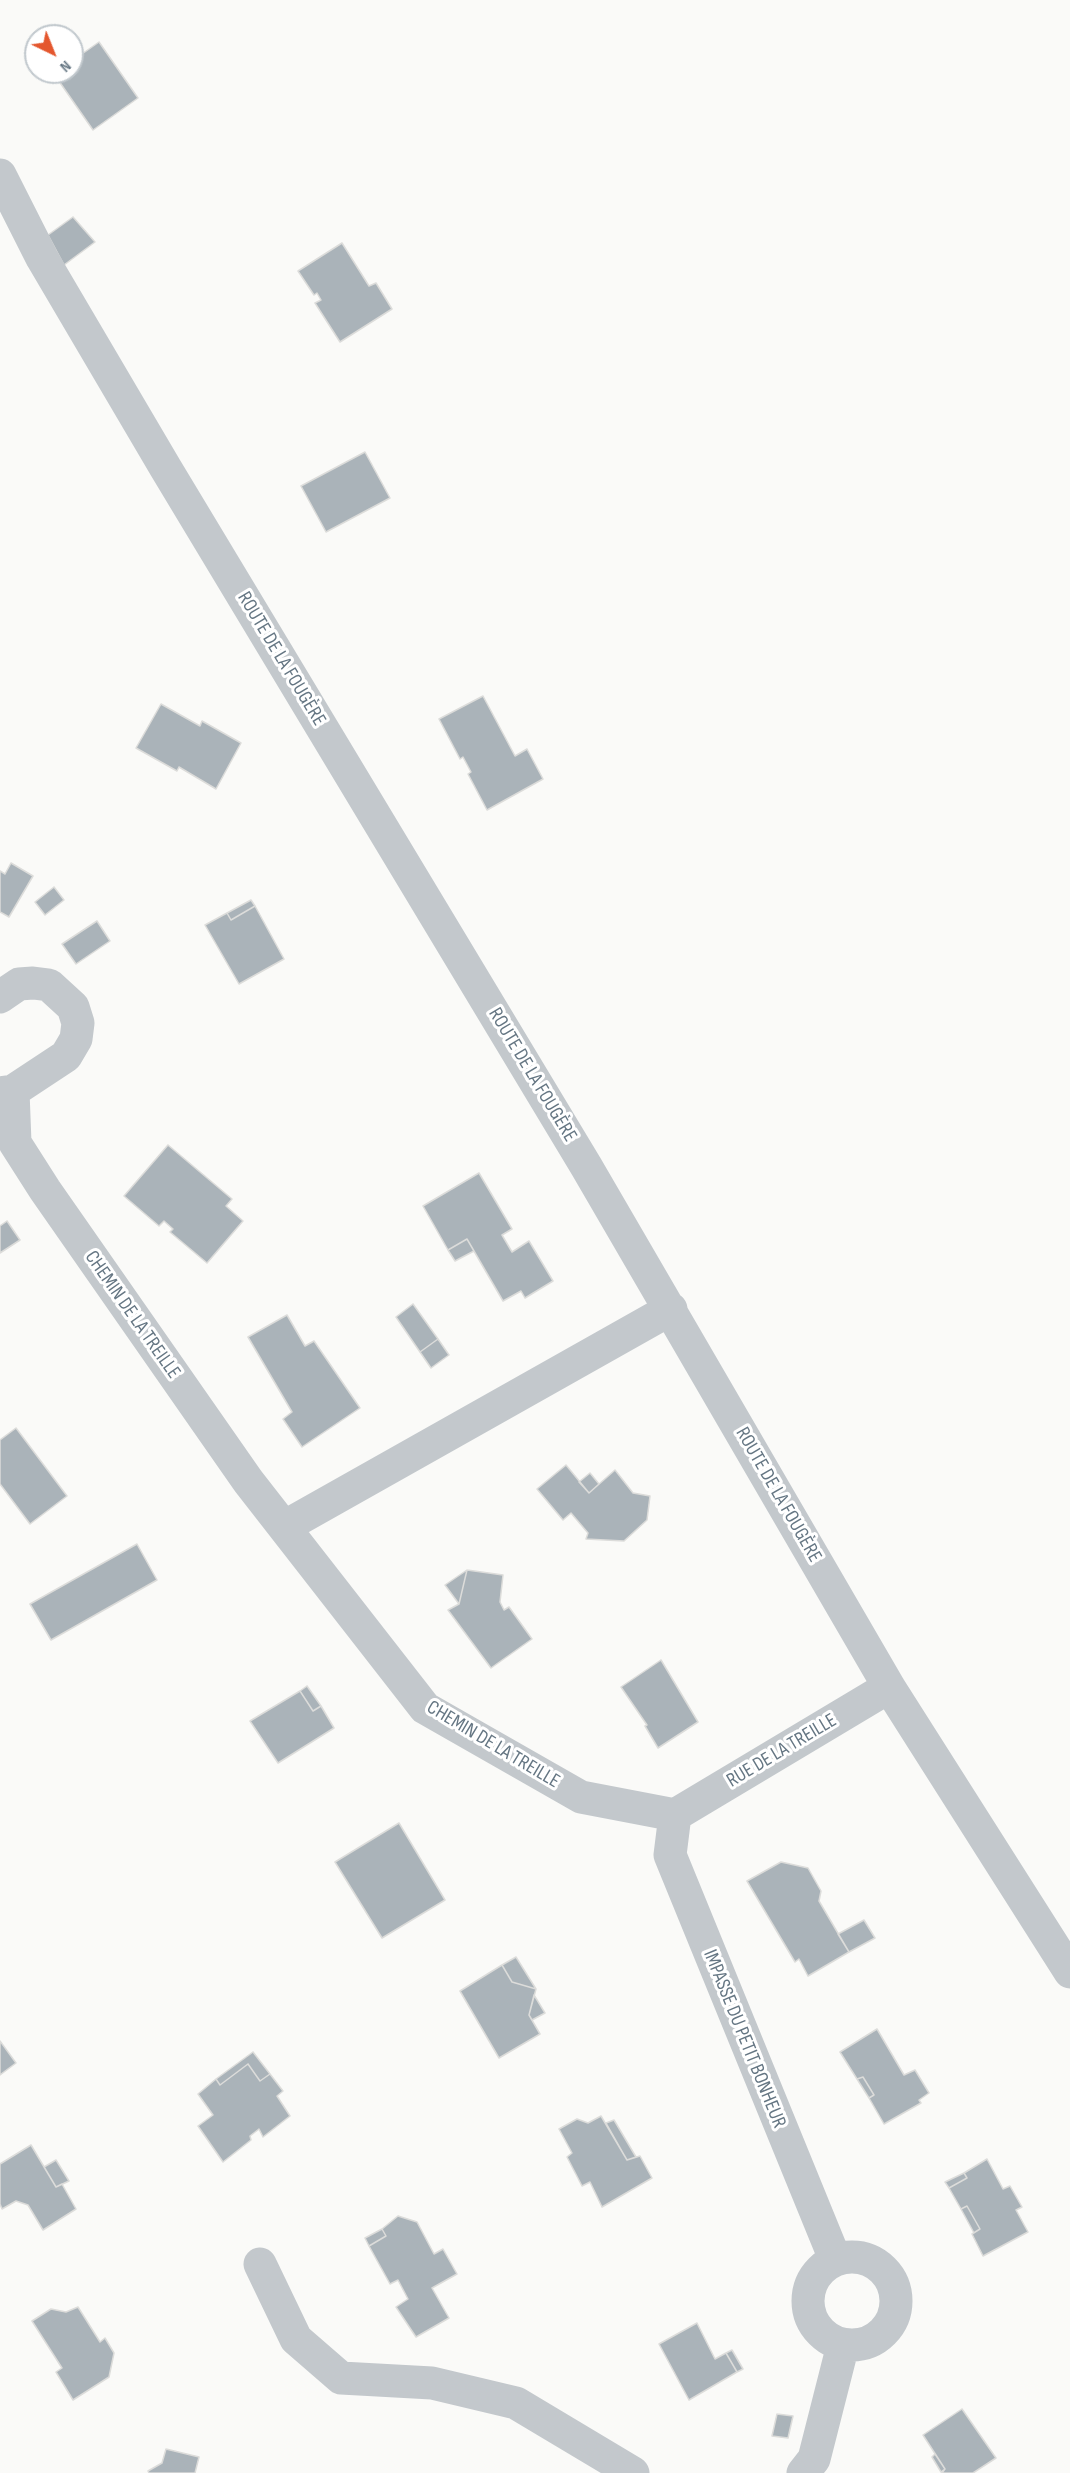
<!DOCTYPE html>
<html>
<head>
<meta charset="utf-8">
<style>
	body { margin:0 }
	#map { position:relative; width:1070px; height:2473px; overflow:hidden; background:#fafaf8; font-family:"Sofia Sans Condensed",sans-serif }
	canvas { display:block }
	.north { position:absolute; left:24px; top:24px; width:60px; height:60px; box-sizing:border-box; background:#fff; border:2px solid #c1c8cd; border-radius:50%; rotate:137deg; font-size:16px; font-weight:700; line-height:24px; text-align:center; color:#657683 }
	.north::after { content:''; display:block; margin:auto; width:21px; height:27px; background:#e4572e; clip-path:polygon(50% 0,100% 100%,50% 72%,0 100%) }
</style>
</head>
<body>
<div id="map">
<canvas width="1070" height="2473"></canvas>
<div class="north">N</div>
</div>
<script>
const context = document.querySelector('canvas').getContext('2d');
context.lineJoin = 'round';
function paint(path, color) { context.fillStyle = color; context.fill(path, 'evenodd'); }
const shape = rows => new Path2D(rows.map(r => 'M' + r).join(''));
function strokePath(path, color, width, dash) { context.strokeStyle = color; context.lineWidth = width; context.lineCap = dash ? 'butt' : 'round'; context.setLineDash(dash || []); context.stroke(path); }
function drawText(font, color, halo, rows, align = 'center') {
  context.font = font + ' "Sofia Sans Condensed",sans-serif'; context.lineWidth = 6; context.setLineDash([]); context.textBaseline = 'middle'; context.strokeStyle = halo; context.fillStyle = color; for (const [text, x, y, turn = 0] of rows) {
    context.save(); context.translate(x, y); context.rotate((+turn || 0) * Math.PI / 180); context.textAlign = isNaN(turn) ? turn : align; if (halo) context.strokeText(text, 0, 0); context.fillText(text, 0, 0); context.restore();
  }
}
const building = shape([
	[99,42,138,98,93,130,54,74,72,72,72,61,99,42],
	[73,217,95,242,64,265,48,235,73,217],
	[342,243,369,286,376,283,392,309,340,342,315,303,321,300,317,293,314,295,298,271,342,243],
	[365,452,390,498,326,532,301,486,365,452],
	[483,696,515,756,527,749,543,779,487,810,468,774,471,772,463,757,460,759,439,719,483,696],
	[161,704,200,726,202,721,241,743,216,789,179,767,177,771,136,748,161,704],
	[11,863,33,876,9,917,0,912,0,871,5,874,11,863],
	[54,887,64,900,45,915,35,902,54,887],
	[251,900,255,906,231,920,227,913,251,900],
	[255,906,284,959,239,984,205,925,227,913,231,920,255,906],
	[97,921,110,941,76,964,62,944,97,921],
	[168,1145,232,1199,226,1206,243,1221,207,1263,170,1232,173,1229,164,1221,159,1226,124,1196,168,1145],
	[479,1173,512,1229,502,1235,512,1252,529,1241,553,1281,525,1298,521,1291,503,1301,467,1239,448,1250,423,1206,479,1173],
	[7,1221,20,1240,0,1253,0,1226,7,1221],
	[467,1239,474,1251,455,1261,448,1250,467,1239],
	[413,1304,438,1339,420,1352,396,1317,413,1304],
	[287,1315,305,1346,314,1341,360,1408,302,1447,283,1419,292,1412,248,1337,287,1315],
	[438,1339,449,1355,431,1368,420,1352,438,1339],
	[16,1428,67,1496,30,1524,0,1484,0,1440,16,1428],
	[566,1465,589,1493,615,1470,633,1493,650,1496,647,1520,624,1541,586,1539,588,1533,571,1513,563,1520,537,1489,566,1465],
	[590,1473,599,1484,589,1493,579,1482,590,1473],
	[137,1544,157,1580,51,1640,30,1604,137,1544],
	[467,1570,459,1604,445,1585,467,1570],
	[467,1570,503,1575,500,1602,504,1610,509,1607,532,1639,491,1668,448,1610,459,1604,467,1570],
	[661,1660,698,1722,658,1748,645,1726,647,1725,621,1687,661,1660],
	[307,1686,321,1706,313,1711,300,1691,307,1686],
	[300,1691,313,1711,321,1706,334,1728,278,1763,250,1721,300,1691],
	[399,1823,445,1900,382,1938,335,1862,399,1823],
	[781,1862,808,1868,821,1891,819,1901,849,1952,808,1976,799,1959,795,1962,747,1881,781,1862],
	[864,1920,875,1938,849,1952,838,1934,864,1920],
	[516,1957,536,1989,512,1982,502,1965,516,1957],
	[502,1965,512,1982,536,1989,529,2015,540,2034,499,2058,460,1991,502,1965],
	[534,1995,545,2013,532,2020,529,2015,534,1995],
	[877,2029,904,2075,915,2070,929,2093,919,2100,921,2103,884,2124,869,2098,874,2095,863,2077,857,2079,840,2052,877,2029],
	[0,2041,16,2063,0,2075,0,2041],
	[253,2052,270,2074,260,2081,248,2064,220,2085,216,2079,253,2052],
	[248,2064,260,2081,270,2074,283,2091,277,2096,290,2116,263,2137,259,2129,250,2136,251,2140,223,2162,198,2126,213,2115,198,2094,216,2079,220,2085,248,2064],
	[863,2077,874,2095,869,2098,857,2079,863,2077],
	[601,2116,627,2160,640,2156,652,2178,602,2207,590,2182,582,2186,567,2157,572,2153,559,2129,577,2119,588,2123,601,2116],
	[614,2120,636,2157,627,2160,606,2123,614,2120],
	[31,2145,56,2187,62,2184,76,2209,43,2230,28,2205,16,2201,2,2209,0,2204,0,2164,31,2145],
	[987,2159,1003,2189,1010,2186,1022,2207,1016,2210,1028,2232,983,2256,972,2234,980,2229,967,2206,961,2209,949,2188,967,2178,964,2173,987,2159],
	[56,2160,69,2181,56,2187,44,2167,56,2160],
	[964,2173,967,2178,949,2188,945,2182,964,2173],
	[967,2206,980,2229,974,2233,961,2209,967,2206],
	[398,2216,417,2222,434,2254,443,2249,457,2274,432,2288,449,2318,416,2337,396,2307,408,2299,398,2280,390,2284,369,2246,386,2236,382,2229,398,2216],
	[382,2229,386,2236,369,2246,365,2238,382,2229],
	[78,2307,100,2342,105,2338,114,2353,109,2377,73,2400,56,2372,62,2368,32,2321,51,2309,66,2312,78,2307],
	[697,2323,715,2359,726,2353,737,2372,689,2400,659,2344,697,2323],
	[732,2350,743,2369,737,2372,726,2353,732,2350],
	[962,2409,996,2458,973,2473,942,2473,945,2469,923,2435,962,2409],
	[777,2414,793,2416,788,2438,772,2436,777,2414],
	[166,2449,199,2457,195,2473,149,2473,148,2471,162,2463,166,2449],
	[935,2454,945,2469,941,2472,932,2457,935,2454]
]);
const minor = shape([
	[0,175,42,258,165,467,586,1166,889,1687,1070,1972],
	[0,997,19,984,33,983,49,985,73,1007,78,1023,76,1039,66,1056,13,1091,0,1093],
	[13,1091,15,1143,45,1190,248,1481,425,1708,581,1797,675,1815],
	[284,1527,671,1309],
	[675,1815,670,1855,835,2259],
	[675,1815,889,1687],
	'808 2301a44 44 0 1 1 88 0a44 44 0 1 1-88 0Z',
	[260,2264,296,2339,341,2378,432,2383,516,2403,633,2473],
	[803,2473,814,2459,843,2345]
]);
const streetNames = [
	["ROUTE DE LA FOUGÈRE",281,659,59],
	["ROUTE DE LA FOUGÈRE",532,1075,59],
	["CHEMIN DE LA TREILLE",132,1315,55],
	["ROUTE DE LA FOUGÈRE",778,1495,60],
	["CHEMIN DE LA TREILLE",493,1745,31],
	["RUE DE LA TREILLE",782,1751,-31],
	["IMPASSE DU PETIT BONHEUR",744,2039,68]
];
paint(building, '#aab3b9');
strokePath(building, '#dcdcda', 1.5);
strokePath(minor, '#c3c8cc', 33);
drawText('20px', '#657683', '#fff', streetNames);
</script>
</body>
</html>
